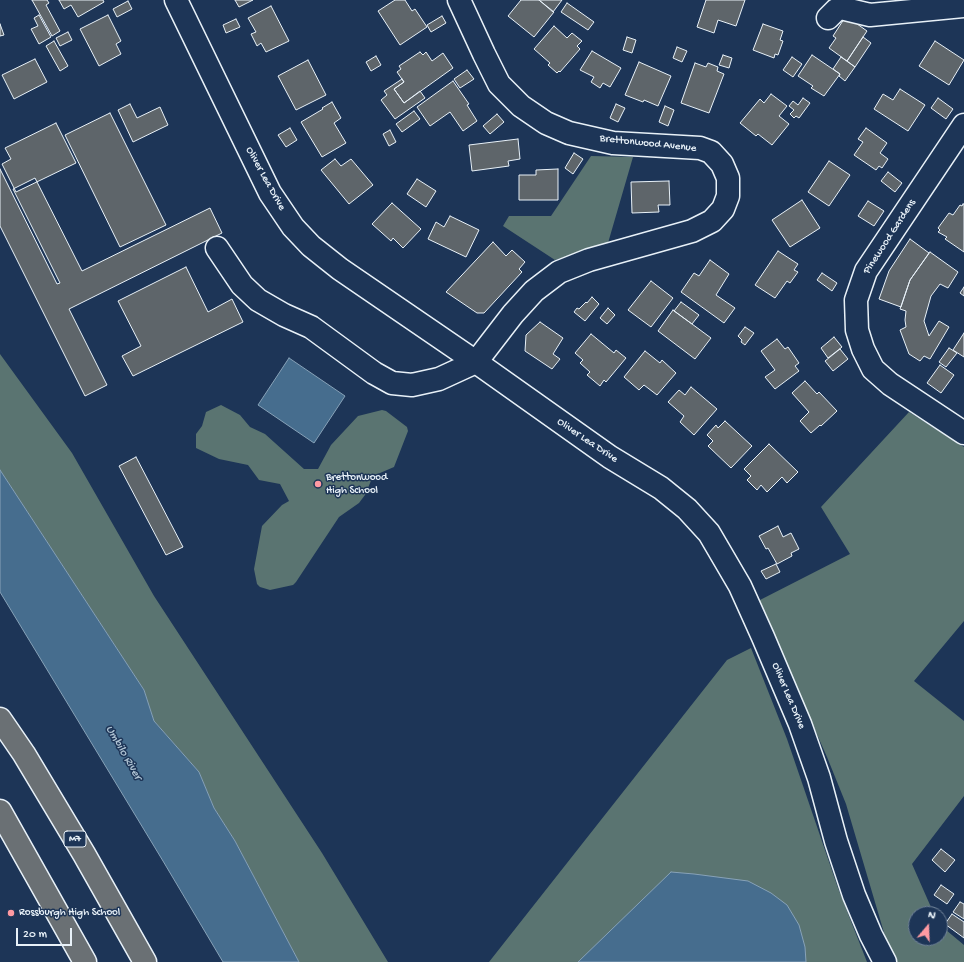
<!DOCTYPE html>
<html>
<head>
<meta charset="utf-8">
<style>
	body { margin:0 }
	#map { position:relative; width:964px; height:962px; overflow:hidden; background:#1d3557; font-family:"Gochi Hand",sans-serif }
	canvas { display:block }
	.north { position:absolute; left:908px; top:906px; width:40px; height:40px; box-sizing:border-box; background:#1d3557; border:1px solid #6e8097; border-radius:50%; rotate:19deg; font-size:11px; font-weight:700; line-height:16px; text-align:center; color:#e8f1f8 }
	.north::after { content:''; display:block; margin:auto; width:14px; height:18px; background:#ff9aa2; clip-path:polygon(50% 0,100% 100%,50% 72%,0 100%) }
	.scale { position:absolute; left:16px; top:928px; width:56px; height:18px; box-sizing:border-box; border:2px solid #e8f1f8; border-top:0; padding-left:5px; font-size:12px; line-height:14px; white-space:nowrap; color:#e8f1f8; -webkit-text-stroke:3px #1d3557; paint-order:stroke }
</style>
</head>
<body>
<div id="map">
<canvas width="964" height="962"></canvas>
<div class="north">N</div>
<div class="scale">20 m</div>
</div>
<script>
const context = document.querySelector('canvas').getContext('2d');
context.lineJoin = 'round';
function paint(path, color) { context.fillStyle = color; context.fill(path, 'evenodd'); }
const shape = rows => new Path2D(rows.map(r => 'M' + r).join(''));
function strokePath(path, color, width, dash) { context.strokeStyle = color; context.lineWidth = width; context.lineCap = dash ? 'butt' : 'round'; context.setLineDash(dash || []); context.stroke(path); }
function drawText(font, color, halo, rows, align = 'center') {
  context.font = font + ' "Gochi Hand",sans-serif'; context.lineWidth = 3; context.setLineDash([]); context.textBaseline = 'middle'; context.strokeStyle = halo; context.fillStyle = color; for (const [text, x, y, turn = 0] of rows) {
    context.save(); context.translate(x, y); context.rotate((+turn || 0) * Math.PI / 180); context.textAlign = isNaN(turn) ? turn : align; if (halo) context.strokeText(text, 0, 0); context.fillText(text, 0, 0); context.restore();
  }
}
const green = shape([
	[591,156,633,157,608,243,555,260,503,226,509,216,551,216],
	[0,354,72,453,154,596,322,853,388,962,299,962,235,841,214,808,199,772,154,721,144,690,0,470],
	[221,405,240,415,250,427,265,434,304,469,318,469,331,445,358,416,382,410,386,411,407,427,408,431,394,467,373,476,365,495,359,503,339,517,296,582,293,585,270,590,260,587,257,584,254,569,262,526,282,505,289,501,280,484,259,480,248,465,219,459,196,448,196,434,202,426,206,412],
	[909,412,964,447,964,621,914,681,964,721,964,796,912,864,934,914,916,914,916,938,940,938,940,925,964,945,964,962,896,962,885,936,846,804,827,757,758,601,850,554,821,507],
	[751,648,787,739,838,888,867,962,489,962,727,660]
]);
const water = shape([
	[289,358,345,396,314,443,258,405,289,358],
	[0,470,144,690,154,721,199,772,214,808,235,841,299,962,223,962,163,861,0,592,0,470],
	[671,872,694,874,748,881,771,893,787,905,799,925,805,947,806,962,578,962,671,872]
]);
const building = shape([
	[32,0,47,0,49,3,46,5,60,31,52,36,32,0],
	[59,0,103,0,104,2,78,17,71,5,64,9,59,0],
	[235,0,253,0,239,7,235,0],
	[395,0,405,0,412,11,415,9,427,27,400,45,378,11,395,0],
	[521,0,539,0,554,12,534,37,508,16,521,0],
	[539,0,562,0,553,12,539,0],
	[706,0,745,0,736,26,718,20,714,33,697,27,706,0],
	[128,1,132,9,117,17,113,9,128,1],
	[567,3,594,22,588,30,561,12,567,3],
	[271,6,289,41,266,52,261,43,257,46,251,34,256,32,248,18,271,6],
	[39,15,51,37,39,44,31,29,38,26,34,18,39,15],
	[108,15,121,41,116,44,121,54,99,66,80,29,108,15],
	[442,16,446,23,431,32,427,25,442,16],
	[846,16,867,31,847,61,829,48,836,38,833,36,846,16],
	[236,19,240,27,226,33,223,25,236,19],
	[0,24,4,35,0,36,0,24],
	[763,24,783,31,780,40,783,41,778,55,775,54,774,58,753,50,763,24],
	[554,26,567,38,572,33,582,41,577,46,580,49,560,72,559,71,557,73,548,65,550,63,534,49,554,26],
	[68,32,72,40,60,46,56,38,68,32],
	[627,37,636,40,632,53,623,50,627,37],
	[863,37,871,43,855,67,847,61,863,37],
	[54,41,68,66,60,71,46,46,54,41],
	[935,41,964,60,949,85,919,66,935,41],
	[677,47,687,51,682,62,673,58,677,47],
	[592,51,621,68,610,87,603,83,600,88,591,82,594,77,580,70,592,51],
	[420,52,423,55,426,52,432,61,443,53,453,68,404,103,394,89,404,82,397,72,401,69,399,66,420,52],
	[723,55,732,58,729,68,719,65,723,55],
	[812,55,840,74,824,96,811,88,813,86,798,76,812,55],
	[376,56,381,65,371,71,366,62,376,56],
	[792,57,802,64,793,77,783,70,792,57],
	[841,57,855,67,845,81,839,76,840,74,833,69,841,57],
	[35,59,47,82,14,99,2,75,35,59],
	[308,60,326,95,296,110,278,76,308,60],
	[639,62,671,76,658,106,644,100,643,102,625,95,639,62],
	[695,63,706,67,708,63,718,67,717,71,724,74,709,113,681,103,695,63],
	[467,70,474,79,460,88,454,79,467,70],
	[402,79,404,82,394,89,404,103,420,91,425,98,395,119,381,100,387,95,384,91,402,79],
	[453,81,469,104,467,105,477,121,463,131,450,112,430,126,417,107,453,81],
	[900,89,925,105,908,131,874,109,883,94,893,100,900,89],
	[771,94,787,106,779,116,789,124,772,145,758,134,756,136,740,123,760,99,764,103,771,94],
	[803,98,810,103,799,118,796,116,794,118,790,114,794,110,789,106,793,101,798,105,803,98],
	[938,98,953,109,946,119,931,108,938,98],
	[332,102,341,118,334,123,346,143,322,157,301,122,323,109,322,108,332,102],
	[130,104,137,118,160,107,168,125,133,142,118,110,130,104],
	[616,104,625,108,618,122,610,118,616,104],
	[665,106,674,110,668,126,659,122,665,106],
	[414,111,420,119,402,132,396,124,414,111],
	[110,113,166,225,120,247,65,135,110,113],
	[497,114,504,122,490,134,483,126,497,114],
	[56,123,76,163,16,192,2,164,11,159,5,148,56,123],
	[290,128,297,140,286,147,278,135,290,128],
	[866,128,887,143,880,153,888,159,882,168,879,166,876,170,854,155,863,142,858,139,866,128],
	[390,130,396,142,389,146,383,134,390,130],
	[518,139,520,159,508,161,509,166,472,171,469,145,518,139],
	[574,153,583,159,573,174,565,168,574,153],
	[335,159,341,166,351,159,373,185,349,204,321,170,335,159],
	[829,161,850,175,829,206,808,192,829,161],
	[0,169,57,284,60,283,13,189,35,178,82,271,210,208,222,233,69,309,107,385,85,396,0,226,0,169],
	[558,169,558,200,519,200,519,175,536,175,536,170,558,169],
	[888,172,902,183,895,192,881,181,888,172],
	[417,179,436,191,426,207,407,194,417,179],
	[669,181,670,205,658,205,659,212,632,213,631,182,669,181],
	[802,200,820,228,790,247,772,220,802,200],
	[868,201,884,211,874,226,858,216,868,201],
	[392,203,421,229,403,248,393,238,391,241,372,224,392,203],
	[963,204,964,204,964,252,945,239,947,237,938,232,940,230,938,228,949,213,953,215,960,205,962,206,963,204],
	[450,216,479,230,466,257,428,239,436,222,444,227,450,216],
	[910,239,929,253,910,280,901,307,879,299,889,271,910,239],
	[493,242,506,256,512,250,525,262,519,269,522,272,484,313,477,313,446,292,493,242],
	[778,251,798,264,794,270,798,272,790,283,787,281,775,298,755,285,778,251],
	[930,252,958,272,948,288,940,284,931,296,924,321,929,336,939,321,949,327,930,359,924,356,920,361,909,354,900,330,906,327,905,320,906,311,900,309,910,280,930,252],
	[710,260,729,274,716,295,735,308,724,323,681,292,694,273,699,276,710,260],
	[186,267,208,312,232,299,243,322,133,376,122,356,141,346,118,301,186,267],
	[822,273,837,283,832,291,817,280,822,273],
	[651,281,673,298,651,327,628,310,651,281],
	[964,287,964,296,960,293,964,287],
	[592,297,599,304,585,321,574,312,577,308,579,309,586,302,587,303,592,297],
	[681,302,699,315,692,324,674,311,681,302],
	[608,308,615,315,607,324,600,318,608,308],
	[673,310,711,338,695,359,658,331,673,310],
	[540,322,563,338,553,354,560,359,552,369,525,351,526,335,540,322],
	[745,327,754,333,745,345,741,342,742,340,738,336,745,327],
	[964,333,964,357,953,350,964,333],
	[591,334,614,353,616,350,626,358,606,382,604,380,600,386,587,375,590,372,580,363,583,360,575,353,591,334],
	[834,337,842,347,828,358,821,348,834,337],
	[777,339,785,349,788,347,799,363,795,366,799,371,775,389,765,377,775,370,761,351,777,339],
	[949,348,957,353,946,367,939,362,949,348],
	[840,349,848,359,833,371,825,361,840,349],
	[645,351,660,363,662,360,676,373,657,395,644,385,639,390,624,377,645,351],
	[940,365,954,375,941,393,927,383,940,365],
	[805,381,817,394,819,392,837,411,821,426,820,425,811,433,800,421,809,412,792,393,805,381],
	[691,387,717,409,694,435,680,422,684,416,668,402,679,390,685,395,691,387],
	[725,421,752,446,731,468,708,446,713,441,707,435,716,425,718,428,725,421],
	[769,444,798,472,787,483,782,477,767,492,761,485,757,490,747,480,751,476,744,469,769,444],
	[136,457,183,547,166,555,119,466,136,457],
	[778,526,783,537,791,533,799,549,791,553,792,556,777,564,768,548,766,549,759,536,778,526],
	[776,564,780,572,766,579,761,571,776,564],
	[941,849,955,860,945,872,932,860,941,849],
	[941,885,954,894,947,904,934,895,941,885],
	[960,902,964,904,964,919,953,912,960,902],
	[952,914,964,922,964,938,945,924,952,914]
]);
const minor = shape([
	[176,0,270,193,293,227,311,246,340,269,476,362,610,457,661,488,687,509,709,533,740,586,763,637,800,724,819,778,836,841,854,895,871,935,885,962],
	[828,18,836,10,841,8,870,15,964,6],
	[964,125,866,271,856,300,857,330,863,349,873,369,890,384,964,433],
	[217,248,242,285,258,300,284,315,311,327,374,373,392,383,412,385,439,379,476,362,513,314,534,291,559,272,589,260,692,231,712,221,723,209,728,196,728,178,722,164,711,152,700,148,613,143,569,133,546,123,521,106,499,84,484,54,459,0]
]);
const highway = shape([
	[0,719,24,754,84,854,145,962],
	[0,811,85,962]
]);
const markers = [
	[318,484,4,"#ff9aa2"],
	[11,913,4,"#ff9aa2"]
];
const shields = [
	[75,839,22]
];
const shieldNames = [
	["M7",75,839]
];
const streetNames = [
	["Brettonwood Avenue",648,144,6],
	["Oliver Lea Drive",265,179,61],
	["Pinewood Gardens",890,237,-57],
	["Oliver Lea Drive",587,441,34],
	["Oliver Lea Drive",788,696,67]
];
const poiNames = [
	["Brettonwood",326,478],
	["High School",326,491],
	["Rossburgh High School",19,913]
];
const waterNames = [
	["Umbilo River",123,753,60]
];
paint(green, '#5a7471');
paint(water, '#466d8e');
strokePath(water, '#87a2b8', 1);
paint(building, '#5e656a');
strokePath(building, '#e8f1f8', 1);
strokePath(minor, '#e8f1f8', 25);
strokePath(highway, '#e8f1f8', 25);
strokePath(minor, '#1d3557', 22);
strokePath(highway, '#6a7074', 22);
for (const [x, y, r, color] of markers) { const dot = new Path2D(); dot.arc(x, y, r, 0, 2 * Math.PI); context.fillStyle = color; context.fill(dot); strokePath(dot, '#1d3557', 1.5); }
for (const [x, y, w] of shields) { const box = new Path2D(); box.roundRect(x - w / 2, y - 8, w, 16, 3); context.fillStyle = '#1d3557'; context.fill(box); strokePath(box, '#e8f1f8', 1); }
drawText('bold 10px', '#e8f1f8', null, shieldNames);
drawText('11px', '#e8f1f8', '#1d3557', streetNames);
drawText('11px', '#e8f1f8', '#1d3557', poiNames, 'left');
drawText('italic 12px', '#afc3d3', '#1d3557', waterNames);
</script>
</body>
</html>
